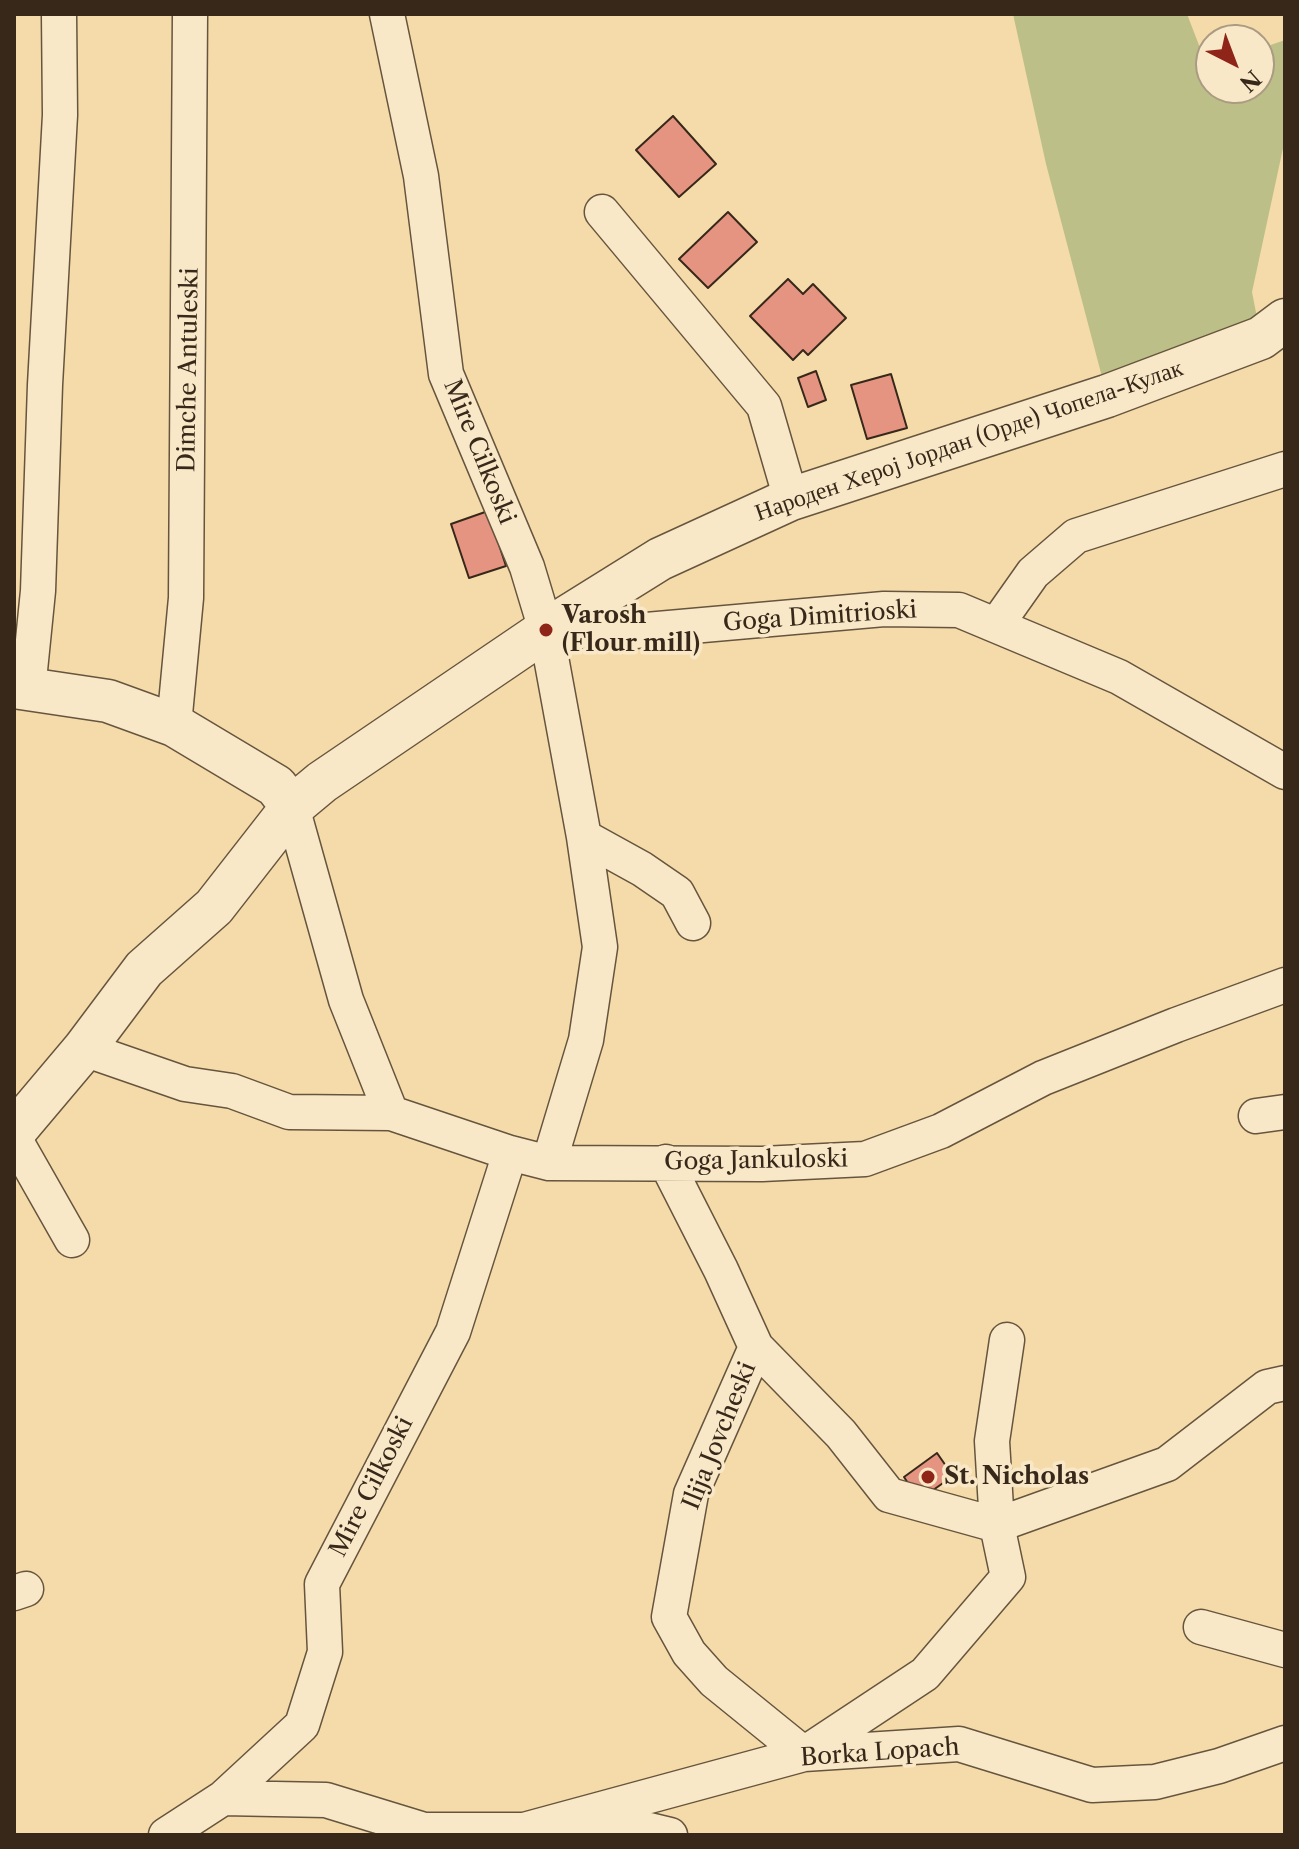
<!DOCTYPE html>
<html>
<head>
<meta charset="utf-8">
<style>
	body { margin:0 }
	#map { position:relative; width:1299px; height:1849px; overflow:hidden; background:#f5dbaa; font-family:"Libre Caslon Text",serif }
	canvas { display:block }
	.frame { position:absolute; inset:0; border:16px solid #37281a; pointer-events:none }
	.north { position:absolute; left:1195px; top:24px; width:80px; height:80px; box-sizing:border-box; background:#f8e8c8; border:2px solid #ab9b82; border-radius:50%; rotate:138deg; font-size:22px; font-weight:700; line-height:32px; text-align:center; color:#37281a }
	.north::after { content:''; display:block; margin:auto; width:28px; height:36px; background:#8f2418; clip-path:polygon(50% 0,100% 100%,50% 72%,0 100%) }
</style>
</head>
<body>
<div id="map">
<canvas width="1299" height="1849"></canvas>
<div class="frame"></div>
<div class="north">N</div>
</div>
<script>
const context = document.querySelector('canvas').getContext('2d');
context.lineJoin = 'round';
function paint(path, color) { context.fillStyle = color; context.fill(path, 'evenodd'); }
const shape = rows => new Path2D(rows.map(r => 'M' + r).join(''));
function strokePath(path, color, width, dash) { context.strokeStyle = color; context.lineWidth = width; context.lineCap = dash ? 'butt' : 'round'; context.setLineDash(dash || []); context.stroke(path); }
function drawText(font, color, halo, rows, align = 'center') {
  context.font = font + ' "Libre Caslon Text",serif'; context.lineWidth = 7; context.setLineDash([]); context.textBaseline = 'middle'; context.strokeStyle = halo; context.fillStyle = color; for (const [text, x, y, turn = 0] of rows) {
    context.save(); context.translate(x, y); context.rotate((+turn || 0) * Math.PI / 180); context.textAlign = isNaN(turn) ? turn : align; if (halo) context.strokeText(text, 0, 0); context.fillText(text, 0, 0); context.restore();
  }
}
const green = shape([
	[1013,14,1187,14,1207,66,1211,65,1211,88,1259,88,1259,49,1285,40,1285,139,1252,292,1261,338,1107,396,1046,164]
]);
const building = shape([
	[673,116,716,164,679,197,636,150,673,116],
	[728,212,757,242,708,288,679,259,728,212],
	[788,279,803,294,813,284,846,318,808,355,803,350,793,360,750,316,788,279],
	[816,371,826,400,808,407,798,378,816,371],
	[891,374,907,428,867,439,851,385,891,374],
	[488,511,506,566,469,578,451,524,488,511],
	[937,1453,953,1476,919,1500,904,1477,937,1453]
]);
const minor = shape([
	[387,14,421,176,446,374,527,567,546,630,584,837,600,947,586,1040,549,1163],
	[602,212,764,406,791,499],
	[997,624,1033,573,1076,536,1285,469],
	[546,630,635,631,884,609,959,610,1119,677,1285,772],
	[28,690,38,591,45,385,60,115,59,14],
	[174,725,186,598,190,14],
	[292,807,346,1000,391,1113],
	[584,837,642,869,677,893,693,923],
	[84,1049,185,1084,232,1091,289,1112,391,1113,510,1153,549,1163,762,1164,865,1159,941,1131,1043,1078,1176,1025,1285,985],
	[1256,1116,1285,1112],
	[14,1138,72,1240],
	[666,1162,721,1270,756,1347,691,1494,669,1617,689,1653,714,1681,804,1754,925,1674,1008,1577,997,1525,992,1441,1007,1340],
	[756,1347,841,1434,889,1495,997,1525,1167,1464,1267,1387,1285,1383],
	[14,1593,26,1589],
	[1201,1627,1285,1650],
	[223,1798,302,1725,325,1652,322,1584,453,1332,510,1153],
	[591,1833,616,1822,670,1835],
	[166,1835,223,1798,326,1800,424,1830,524,1830,804,1754,959,1744,1092,1785,1155,1782,1219,1766,1285,1743]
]);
const tertiary = shape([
	[14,687,108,701,174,725,276,786,292,807],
	[14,1132,84,1049,144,969,214,907,292,807,322,782,546,630,660,559,791,499,1107,396,1261,338,1285,320]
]);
const markers = [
	[546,630,8,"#8f2418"],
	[928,1477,8,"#8f2418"]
];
const streetNames = [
	["Dimche Antuleski",189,370,-89],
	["Народен Херој Јордан (Орде) Чопела-Кулак",969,441,-19],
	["Mire Cilkoski",479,452,68],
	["Goga Dimitrioski",820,617,-4],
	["Goga Jankuloski",756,1161,-1],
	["Ilija Jovcheski",720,1436,-68],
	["Mire Cilkoski",372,1487,-63],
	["Borka Lopach",880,1753,-4]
];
const poiNames = [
	["Varosh",562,616],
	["(Flour mill)",562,644],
	["St. Nicholas",944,1477]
];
paint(green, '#bcc088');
paint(building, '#e59481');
strokePath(building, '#37281a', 2);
strokePath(minor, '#66553e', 37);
strokePath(tertiary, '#66553e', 45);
strokePath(minor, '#f8e8c8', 34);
strokePath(tertiary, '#f8e8c8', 42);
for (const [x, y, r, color] of markers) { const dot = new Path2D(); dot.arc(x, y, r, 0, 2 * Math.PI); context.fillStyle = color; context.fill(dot); strokePath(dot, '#f8e8c8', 3); }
drawText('24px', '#37281a', '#f8e8c8', streetNames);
drawText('bold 24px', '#37281a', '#f8e8c8', poiNames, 'left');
</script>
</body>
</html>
